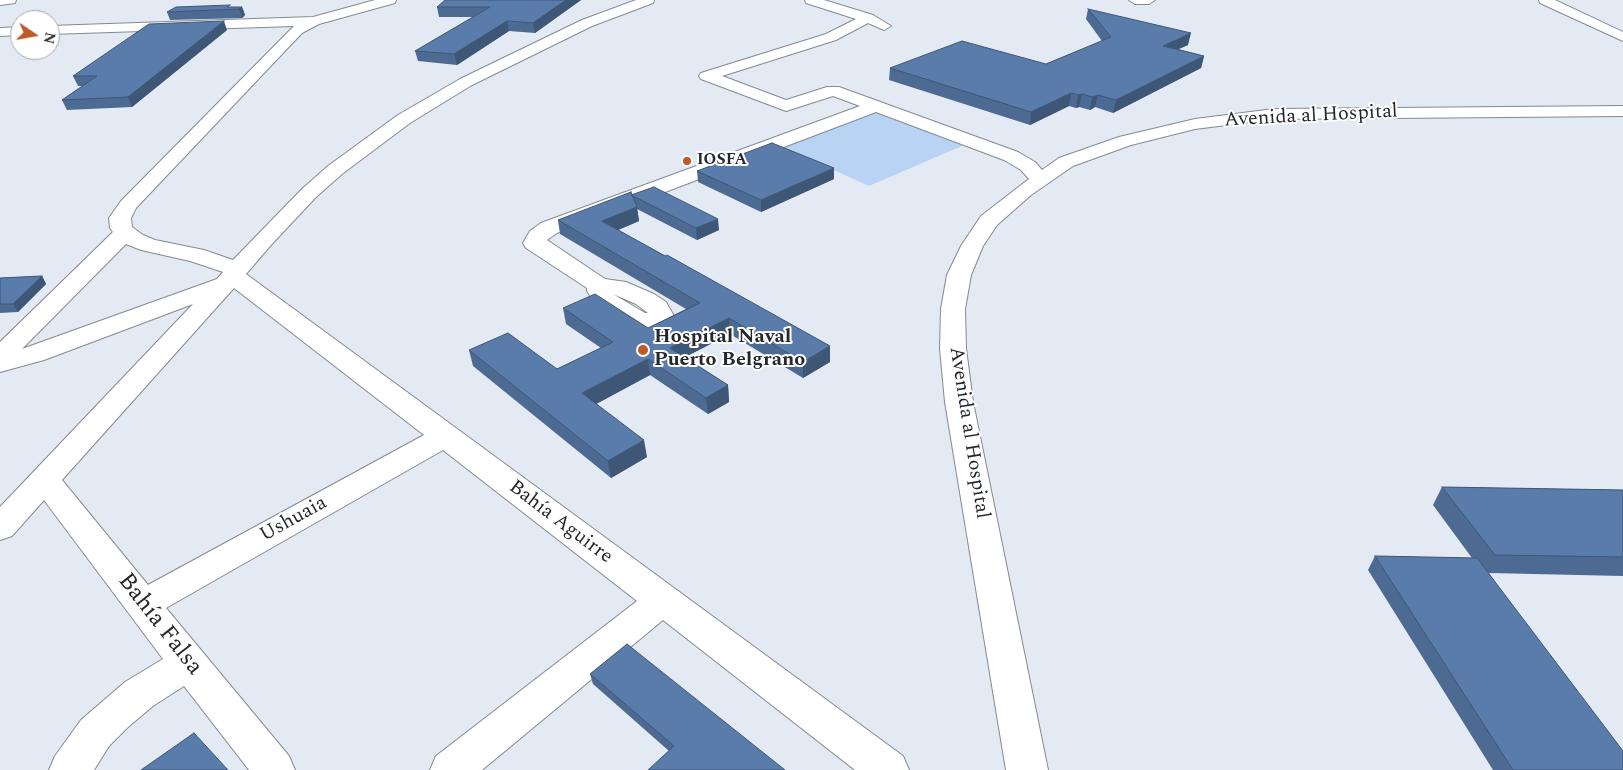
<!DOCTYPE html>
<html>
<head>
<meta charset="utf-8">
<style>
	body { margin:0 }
	#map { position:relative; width:1623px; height:770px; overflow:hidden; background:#e3eaf3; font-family:Spectral,serif }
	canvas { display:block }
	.north { position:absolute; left:10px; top:10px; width:50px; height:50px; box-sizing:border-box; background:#fff; border:1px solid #a8a9aa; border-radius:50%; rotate:102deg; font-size:14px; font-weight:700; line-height:20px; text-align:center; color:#25272a }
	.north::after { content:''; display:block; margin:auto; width:18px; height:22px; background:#be5a26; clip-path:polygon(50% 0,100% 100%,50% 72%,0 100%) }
</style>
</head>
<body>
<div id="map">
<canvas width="1623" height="770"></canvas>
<div class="north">N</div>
</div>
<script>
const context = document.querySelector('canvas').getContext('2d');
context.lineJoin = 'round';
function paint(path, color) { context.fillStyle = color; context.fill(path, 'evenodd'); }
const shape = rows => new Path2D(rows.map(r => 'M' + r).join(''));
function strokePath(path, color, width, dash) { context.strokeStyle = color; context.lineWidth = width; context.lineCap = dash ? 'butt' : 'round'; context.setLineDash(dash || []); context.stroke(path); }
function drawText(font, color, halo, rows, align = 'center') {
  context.font = font + ' Spectral,serif'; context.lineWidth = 4; context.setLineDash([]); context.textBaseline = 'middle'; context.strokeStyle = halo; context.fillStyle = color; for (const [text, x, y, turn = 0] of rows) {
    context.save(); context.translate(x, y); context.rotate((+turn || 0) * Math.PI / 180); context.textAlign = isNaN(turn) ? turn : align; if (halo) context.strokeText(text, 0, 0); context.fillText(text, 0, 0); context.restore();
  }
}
const green = shape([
	[873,110,964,145,869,186,778,145]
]);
const minor = shape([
	[0,0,16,0,15,3,0,5,0,0],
	[375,0,396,0,395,3,319,24,302,33,136,208,131,218,132,227,143,235,155,240,204,250,233,260,302,189,328,166,398,115,460,79,582,20,636,0,654,0,653,3,592,26,472,85,410,123,342,174,316,197,271,245,246,274,903,756,909,770,855,770,663,620,482,770,430,770,436,756,637,601,443,450,166,608,289,756,295,770,249,770,184,686,153,706,128,727,109,746,94,770,49,770,55,756,81,720,125,682,163,659,44,500,12,536,0,540,0,507,193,304,44,360,0,372,0,342,113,232,110,228,109,218,121,201,294,26,50,34,50,26,313,17,375,0],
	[126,244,141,250,190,261,223,272,217,279,22,349,126,244],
	[234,288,424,435,148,585,62,480,234,288],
	[805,0,824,0,873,15,891,26,884,30,868,23,836,40,722,76,786,100,827,87,839,87,1018,152,1035,162,1042,170,1059,158,1119,137,1195,119,1274,109,1623,106,1623,116,1274,119,1195,129,1131,145,1073,166,1031,195,997,225,983,246,971,275,965,309,966,349,973,402,1048,770,1006,770,945,402,940,349,941,309,947,275,961,246,981,216,1029,179,1021,170,1004,160,876,112,557,233,547,240,605,279,626,282,654,294,666,302,674,316,666,326,657,329,631,326,596,305,587,291,587,288,526,248,523,243,530,231,541,223,860,106,833,96,786,111,701,79,699,76,701,73,826,34,856,19,806,3,805,0],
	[613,294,636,304,648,313,645,313,613,294],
	[1129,0,1155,0,1149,4,1135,4,1129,0],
	[1539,0,1555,0,1623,32,1623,41,1540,3,1539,0],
	[20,27,20,35,0,36,0,28,20,27]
]);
const wall = shape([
	[581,0,535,33,509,31,457,65,418,61,415,51,473,17,439,17,437,7],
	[230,7,242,7,245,15,242,18,170,20,167,12],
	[1088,9,1188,45,1178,49,1204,56,1201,68,1113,113,1095,107,1090,110,1079,107,1076,108,1069,106,1030,125,889,80,890,68,1046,64,1102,41,1086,19],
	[227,30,132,107,67,110,62,100,82,86,78,86,73,76],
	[697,171,834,179,761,212,698,182],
	[632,195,719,230,697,240,637,209,639,221,618,230,830,346,830,362,803,378,730,334,684,357,728,385,729,402,708,414,650,375,596,404,647,457,611,478,473,366,469,350,557,369,601,348,566,324,563,308,648,328,686,309,560,234,558,220],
	[42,276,46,284,18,312,0,313,0,278],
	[1442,487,1623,490,1623,576,1489,573,1623,770,1493,770,1368,570,1375,556,1472,558,1433,505],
	[590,674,785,770,669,751,593,684]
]);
const shadedWall = shape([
	[566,0,581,0,535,33,533,23],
	[242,7,245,15,242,18,239,9],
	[224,21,227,30,132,107,128,97],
	[507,21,509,31,457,65,454,54],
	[1191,33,1188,45,1161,57,1163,46],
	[1204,56,1201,68,1113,113,1116,100],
	[1071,93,1069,106,1030,125,1031,112],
	[1082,94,1079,107,1076,108,1078,95],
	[1098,95,1095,107,1090,110,1092,97],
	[834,168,834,179,761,212,761,200],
	[637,207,639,221,604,236,602,221],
	[718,219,719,230,697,240,696,228],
	[42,276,46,284,18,312,13,304],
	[729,318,730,334,672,364,670,348],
	[830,346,830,362,803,378,803,362],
	[648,359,650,375,585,410,582,393],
	[728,385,729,402,708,414,706,398],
	[644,440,647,457,611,478,608,461]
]);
const building = shape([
	[445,0,566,0,533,23,507,21,454,54,415,51,490,7,437,7,445,0],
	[230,5,227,7,242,7,239,9,167,12,176,7,230,5],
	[1088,9,1191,33,1163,46,1204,56,1116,100,1098,95,1092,97,1082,94,1078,95,1071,93,1031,112,890,68,962,41,1046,64,1111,37,1088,9],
	[224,21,128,97,62,100,97,76,73,76,149,24,224,21],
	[772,143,834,168,761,200,697,171,772,143],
	[654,187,718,219,696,228,631,195,654,187],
	[631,192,637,207,602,221,665,256,667,255,830,346,803,362,729,318,670,348,728,385,706,398,648,359,582,393,644,440,608,461,469,350,508,333,557,369,613,342,563,308,595,294,648,328,700,303,558,220,631,192],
	[42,276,13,304,0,304,0,278,42,276],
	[1442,487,1623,490,1623,557,1495,555,1442,487],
	[1375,556,1477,558,1623,751,1623,770,1513,770,1375,556],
	[627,644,785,770,648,770,674,746,590,674,627,644],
	[194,733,228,770,141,770,194,733]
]);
const markers = [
	[687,161,5,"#be5a26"],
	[643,350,6,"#be5a26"]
];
const farPoinames = [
	["IOSFA",697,161]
];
const streetNames = [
	["Avenida al Hospital",1311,117,-3],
	["Avenida al Hospital",968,433,81],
	["Ushuaia",294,520,-29],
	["Bahía Aguirre",560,523,37]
];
const poiNames = [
	["Hospital Naval",654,338],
	["Puerto Belgrano",654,361]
];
const nearStreetnames = [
	["Bahía Falsa",159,625,52]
];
paint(green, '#b9d3f5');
strokePath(minor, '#848a92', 2);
paint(minor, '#fff');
paint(wall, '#4d6b92');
paint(shadedWall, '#3e5777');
paint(building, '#597caa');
strokePath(building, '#3e5777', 1);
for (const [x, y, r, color] of markers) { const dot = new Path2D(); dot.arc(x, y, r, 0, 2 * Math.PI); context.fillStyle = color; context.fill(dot); strokePath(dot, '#fff', 2); }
drawText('bold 16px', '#25272a', '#fff', farPoinames, 'left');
drawText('20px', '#25272a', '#fff', streetNames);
drawText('bold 20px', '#25272a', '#fff', poiNames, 'left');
drawText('24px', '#25272a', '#fff', nearStreetnames);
</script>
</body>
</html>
